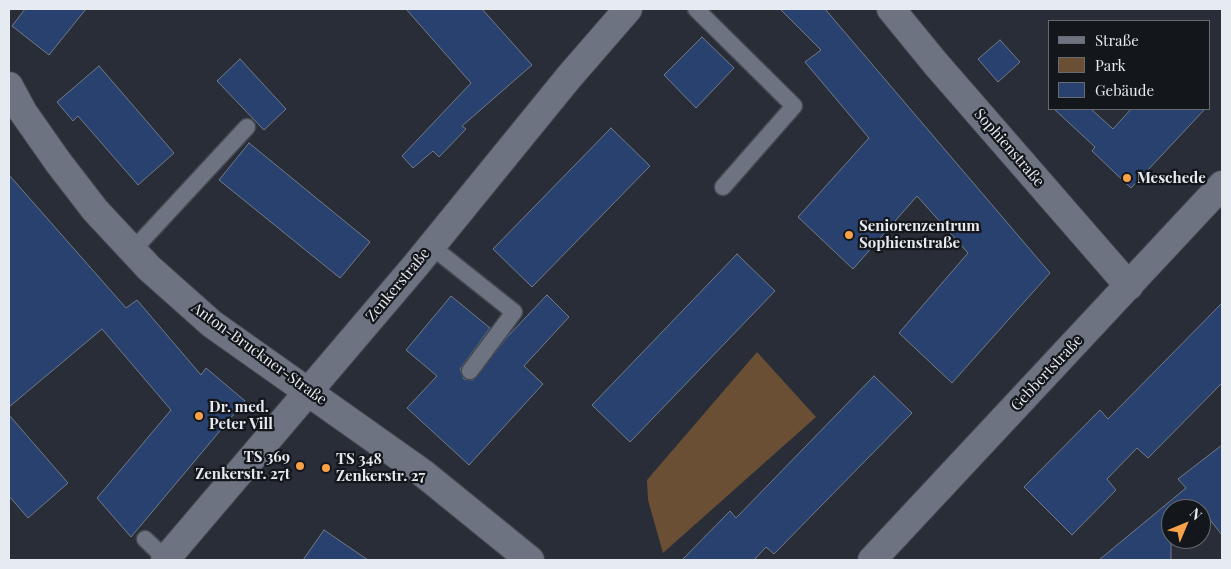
<!DOCTYPE html>
<html>
<head>
<meta charset="utf-8">
<style>
	body { margin:0 }
	#map { position:relative; width:1231px; height:569px; overflow:hidden; background:#282d38; font-family:"Playfair Display",serif }
	canvas { display:block }
	.frame { position:absolute; inset:0; border:10px solid #e6eaf1; pointer-events:none }
	.legend { position:absolute; left:1048px; top:20px; width:162px; height:90px; box-sizing:border-box; background:#13161a; border:1px solid #676b70; margin:0; padding:6px 9px; list-style:none; font-size:15px; color:#e6eaf1 }
	.legend li { display:flex; align-items:center; gap:10px; height:25px }
	.legend b { width:25px; border:1px solid #676b70 }
	.north { position:absolute; left:1161px; top:499px; width:50px; height:50px; box-sizing:border-box; background:#13161a; border:1px solid #676b70; border-radius:50%; rotate:45deg; font-size:14px; font-weight:700; line-height:20px; text-align:center; color:#e6eaf1 }
	.north::after { content:''; display:block; margin:auto; width:18px; height:22px; background:#f7a248; clip-path:polygon(50% 0,100% 100%,50% 72%,0 100%) }
</style>
</head>
<body>
<div id="map">
<canvas width="1231" height="569"></canvas>
<div class="frame"></div>
<ul class="legend">
<li><b style="height:6px;background:#6d7380"></b>Straße</li>
<li><b style="height:14px;background:#6b4f34"></b>Park</li>
<li><b style="height:14px;background:#28416f"></b>Gebäude</li>
</ul>
<div class="north">N</div>
</div>
<script>
const context = document.querySelector('canvas').getContext('2d');
context.lineJoin = 'round';
function paint(path, color) { context.fillStyle = color; context.fill(path, 'evenodd'); }
const shape = rows => new Path2D(rows.map(r => 'M' + r).join(''));
function strokePath(path, color, width, dash) { context.strokeStyle = color; context.lineWidth = width; context.lineCap = dash ? 'butt' : 'round'; context.setLineDash(dash || []); context.stroke(path); }
function drawText(font, color, halo, rows, align = 'center') {
  context.font = font + ' "Playfair Display",serif'; context.lineWidth = 4.5; context.setLineDash([]); context.textBaseline = 'middle'; context.strokeStyle = halo; context.fillStyle = color; for (const [text, x, y, turn = 0] of rows) {
    context.save(); context.translate(x, y); context.rotate((+turn || 0) * Math.PI / 180); context.textAlign = isNaN(turn) ? turn : align; if (halo) context.strokeText(text, 0, 0); context.fillText(text, 0, 0); context.restore();
  }
}
const green = shape([
	[757,352,816,417,663,553,648,500,647,480]
]);
const building = shape([
	[25,9,86,9,49,55,12,26,25,9],
	[406,9,482,9,532,65,462,126,466,129,439,157,433,151,413,168,402,156,471,83,406,9],
	[780,9,825,9,1050,273,952,383,899,333,968,253,917,196,853,269,798,217,869,138,805,62,821,50,780,9],
	[702,37,734,68,696,108,664,75,702,37],
	[1000,40,1020,62,998,82,978,59,1000,40],
	[240,59,286,109,264,130,217,81,240,59],
	[99,66,174,153,138,185,78,116,73,121,57,102,99,66],
	[1054,109,1091,109,1113,129,1131,109,1205,109,1131,188,1092,151,1095,147,1054,109],
	[611,128,650,166,532,287,493,249,611,128],
	[249,143,370,242,340,278,219,180,249,143],
	[9,175,126,308,137,300,201,375,206,368,245,401,131,537,97,498,171,410,102,329,9,407,9,175],
	[737,254,775,291,630,442,592,405,737,254],
	[547,295,569,317,524,366,543,384,469,465,407,408,437,376,406,350,451,296,490,328,460,369,464,379,473,380,508,336,547,295],
	[1222,303,1222,383,1148,458,1137,448,1107,479,1116,490,1072,535,1024,487,1100,410,1108,419,1222,303],
	[874,376,912,413,774,554,766,547,754,560,682,560,730,511,736,518,874,376],
	[9,415,68,483,28,518,9,496,9,415],
	[1222,445,1222,535,1204,512,1201,514,1201,509,1171,509,1171,560,1099,560,1186,488,1178,479,1222,445],
	[324,530,368,560,303,560,324,530]
]);
const lane = shape([
	[696,9,794,106,723,187],
	[431,246,514,312,470,371],
	[133,250,247,127],
	[145,539,166,559]
]);
const street = shape([
	[891,9,936,64,1129,286],
	[9,86,23,112,58,162,95,210,149,268,212,324,424,474,530,560],
	[165,560,416,265,569,77,628,9]
]);
const secondary = shape([
	[872,560,1222,185]
]);
const markers = [
	[1127,178,5,"#f7a248"],
	[849,235,5,"#f7a248"],
	[199,416,5,"#f7a248"],
	[300,466,5,"#f7a248"],
	[326,468,5,"#f7a248"]
];
const streetNames = [
	["Sophienstraße",1009,148,49],
	["Zenkerstraße",398,285,-50],
	["Anton-Bruckner-Straße",259,354,36],
	["Gebbertstraße",1047,373,-47]
];
const poiNames = [
	["Meschede",1137,178],
	["Seniorenzentrum",859,226],
	["Sophienstraße",859,243],
	["Dr. med.",209,407],
	["Peter Vill",209,424],
	["TS 369",290,457,"right"],
	["Zenkerstr. 27t",290,474,"right"],
	["TS 348",336,459],
	["Zenkerstr. 27",336,476]
];
paint(green, '#6b4f34');
paint(building, '#28416f');
strokePath(building, '#747b87', 1);
strokePath(lane, '#434951', 19);
strokePath(street, '#434951', 30);
strokePath(secondary, '#434951', 30);
strokePath(lane, '#6d7380', 16);
strokePath(street, '#6d7380', 28);
strokePath(secondary, '#6d7380', 28);
for (const [x, y, r, color] of markers) { const dot = new Path2D(); dot.arc(x, y, r, 0, 2 * Math.PI); context.fillStyle = color; context.fill(dot); strokePath(dot, '#13161a', 2); }
drawText('15px', '#e6eaf1', '#13161a', streetNames);
drawText('bold 15px', '#e6eaf1', '#13161a', poiNames, 'left');
</script>
</body>
</html>
